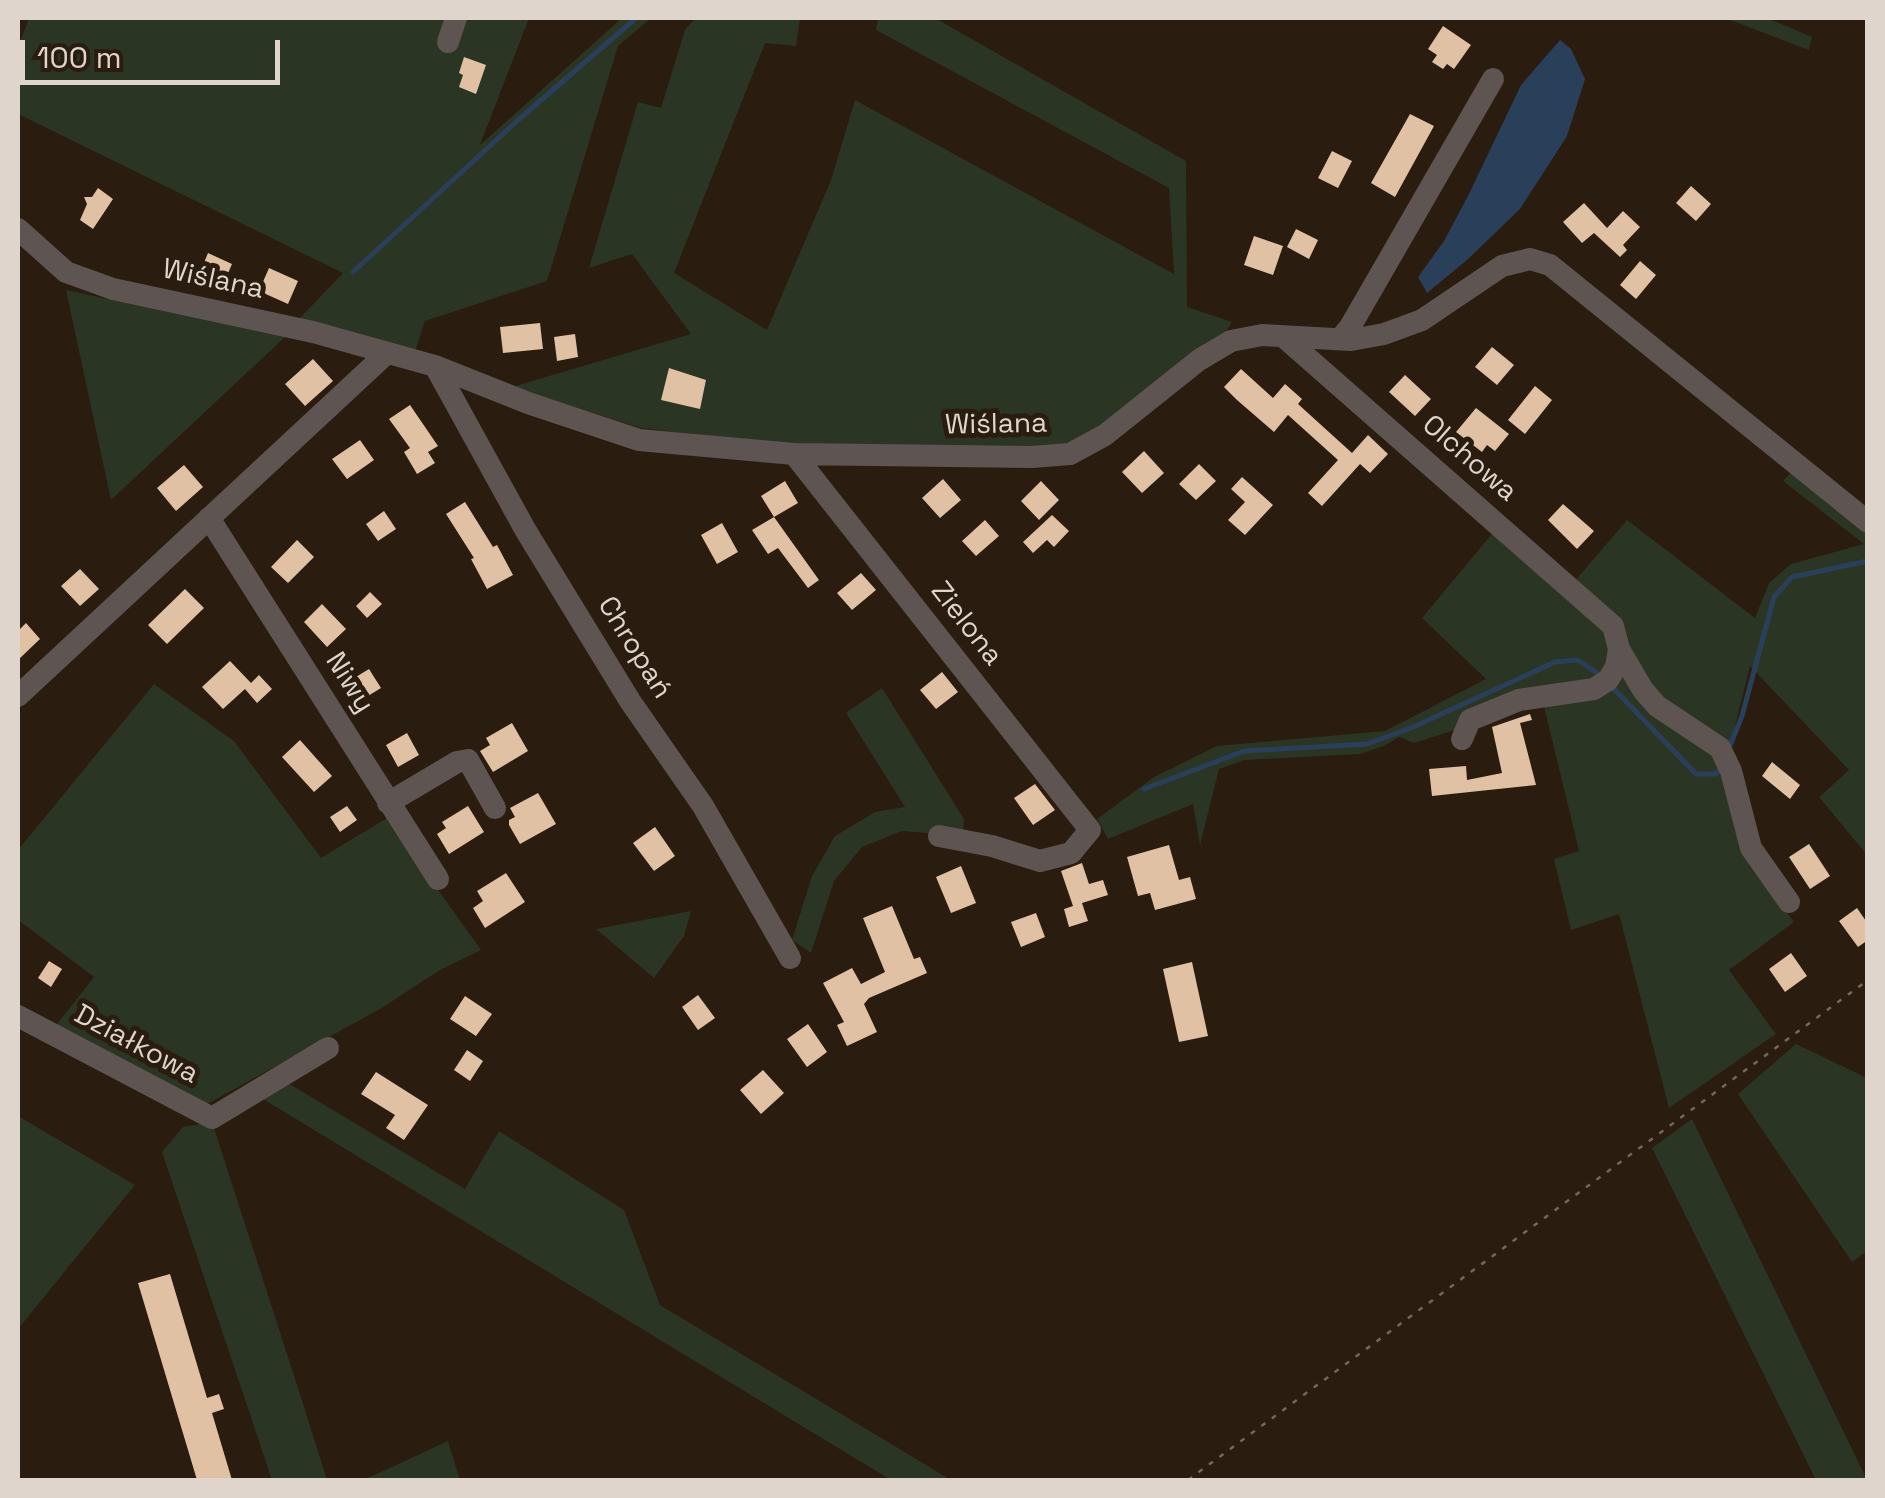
<!DOCTYPE html>
<html>
<head>
<meta charset="utf-8">
<style>
	body { margin:0 }
	#map { position:relative; width:1885px; height:1498px; overflow:hidden; background:#2a1c0f; font-family:"Space Grotesk",sans-serif }
	canvas { display:block }
	.frame { position:absolute; inset:0; border:20px solid #dfd5cd; pointer-events:none }
	.scale { position:absolute; left:20px; top:40px; width:260px; height:45px; box-sizing:border-box; border:5px solid #dfd5cd; border-top:0; padding-left:12px; font-size:30px; line-height:35px; white-space:nowrap; color:#dfd5cd; -webkit-text-stroke:8px #2a1c0f; paint-order:stroke }
</style>
</head>
<body>
<div id="map">
<canvas width="1885" height="1498"></canvas>
<div class="frame"></div>
<div class="scale">100 m</div>
</div>
<script>
const context = document.querySelector('canvas').getContext('2d');
context.lineJoin = 'round';
function paint(path, color) { context.fillStyle = color; context.fill(path, 'evenodd'); }
const shape = rows => new Path2D(rows.map(r => 'M' + r).join(''));
function strokePath(path, color, width, dash) { context.strokeStyle = color; context.lineWidth = width; context.lineCap = dash ? 'butt' : 'round'; context.setLineDash(dash || []); context.stroke(path); }
function drawText(font, color, halo, rows, align = 'center') {
  context.font = font + ' "Space Grotesk",sans-serif'; context.lineWidth = 10; context.setLineDash([]); context.textBaseline = 'middle'; context.strokeStyle = halo; context.fillStyle = color; for (const [text, x, y, turn = 0] of rows) {
    context.save(); context.translate(x, y); context.rotate((+turn || 0) * Math.PI / 180); context.textAlign = isNaN(turn) ? turn : align; if (halo) context.strokeText(text, 0, 0); context.fillText(text, 0, 0); context.restore();
  }
}
const green = shape([
	[29,18,529,18,480,145,622,18,651,18,618,46,547,281,425,321,415,352,297,321,343,273,18,114,18,47],
	[695,18,800,18,796,46,765,43,674,273,767,330,831,180,855,100,1174,274,1169,188,876,30,878,18,935,18,1186,161,1187,307,1232,322,1224,335,1103,427,1067,448,788,445,641,428,512,387,691,334,632,254,589,268,638,102,661,108,685,30],
	[1725,18,1767,18,1812,37,1809,50],
	[66,290,285,337,111,500],
	[1793,470,1867,526,1867,855,1819,797,1849,770,1750,666,1723,775,1743,853,1794,922,1729,970,1776,1034,1669,1108,1619,914,1571,930,1554,859,1579,851,1543,702,1414,743,1399,737,1384,746,1360,754,1245,760,1219,769,1200,845,1193,804,1108,839,1097,819,1154,777,1217,746,1385,731,1486,679,1422,618,1496,529,1567,590,1627,520,1755,618,1769,583,1791,564,1864,544,1783,481],
	[154,684,234,741,321,858,387,818,481,950,440,970,380,1009,207,1104,54,1028,94,977,18,920,18,850],
	[882,688,964,819,963,836,902,831,862,847,834,881,811,953,792,940,812,876,835,836,875,812,905,807,846,713],
	[691,911,684,936,654,978,596,929],
	[1796,1044,1867,1078,1867,1251,1852,1262,1738,1094],
	[286,1082,465,1189,499,1131,624,1210,660,1305,951,1480,891,1480,263,1099],
	[18,1116,135,1185,18,1329],
	[1692,1119,1867,1480,1816,1480,1652,1148],
	[212,1122,299,1391,327,1480,272,1480,162,1152,183,1127],
	[448,1441,460,1480,363,1480,394,1466]
]);
const water = shape([
	[1560,40,1571,49,1585,79,1567,136,1520,209,1467,260,1427,293,1418,277,1444,241,1469,194,1521,85]
]);
const stream = shape([
	[353,272,517,121,636,18],
	[1613,688,1696,774,1716,774,1722,767],
	[1729,748,1742,716,1774,597,1792,577,1868,561],
	[1144,789,1244,751,1367,744,1411,728,1555,662,1578,660,1602,676]
]);
const building = shape([
	[1443,26,1471,45,1454,69,1447,64,1443,69,1432,62,1437,55,1428,49],
	[464,57,486,65,476,94,459,87,463,75,459,73],
	[1410,114,1434,126,1395,197,1371,183],
	[1332,151,1352,161,1338,188,1318,178],
	[1691,186,1711,204,1696,221,1676,203],
	[98,188,113,199,93,229,80,220,87,204,84,197,92,197],
	[1584,203,1607,228,1623,211,1640,227,1623,245,1627,250,1620,257,1594,233,1582,243,1563,222],
	[1296,229,1318,240,1309,259,1287,247],
	[1254,236,1283,246,1273,275,1244,265],
	[208,253,232,264,223,285,199,275],
	[1640,261,1656,275,1636,299,1620,285],
	[269,268,298,281,288,304,259,291],
	[540,323,543,349,503,353,500,327],
	[575,334,578,357,557,361,554,337],
	[1492,347,1514,365,1497,385,1475,367],
	[313,359,333,381,305,406,285,384],
	[669,368,706,380,700,409,661,400],
	[1241,369,1273,398,1285,384,1302,399,1298,404,1352,453,1368,435,1388,454,1370,473,1360,464,1322,506,1308,493,1338,460,1288,415,1274,432,1237,400,1224,387],
	[1405,375,1431,399,1415,416,1389,392],
	[1535,386,1552,400,1525,434,1508,420],
	[410,405,438,446,428,452,435,463,417,474,404,452,410,448,389,419],
	[1476,408,1509,434,1495,451,1487,445,1482,452,1456,432],
	[360,440,374,460,347,479,332,459],
	[1144,451,1164,473,1142,493,1122,472],
	[1199,464,1216,481,1196,500,1179,484],
	[184,465,203,487,176,511,157,488],
	[1242,477,1273,505,1245,535,1228,520,1245,502,1231,489],
	[943,479,961,500,940,518,922,498],
	[785,481,798,503,774,517,761,496],
	[1041,481,1059,500,1039,520,1021,501],
	[465,502,493,547,497,545,513,575,487,589,471,559,474,558,446,514],
	[1563,504,1594,531,1577,549,1548,520],
	[384,511,396,529,378,541,366,524],
	[1052,515,1069,531,1054,547,1047,540,1033,553,1023,542],
	[774,517,819,580,808,588,778,548,768,554,752,530],
	[985,520,999,536,976,556,962,541],
	[722,523,738,552,717,564,701,535],
	[297,540,314,557,288,583,271,567],
	[80,569,99,589,80,606,61,586],
	[861,573,876,590,852,610,837,593],
	[185,589,204,608,167,644,148,625],
	[370,592,382,604,367,618,356,606],
	[322,604,346,629,327,647,304,622],
	[26,623,40,639,18,660,18,631],
	[230,661,251,683,259,675,272,689,257,703,245,689,223,709,202,687],
	[369,669,381,688,358,702,346,683],
	[942,672,958,692,936,709,920,690],
	[1530,714,1532,720,1520,723,1536,785,1432,796,1429,769,1466,766,1467,780,1502,773,1492,727],
	[512,723,528,751,493,772,480,751,490,745,486,738],
	[407,733,419,755,398,767,386,745],
	[300,740,332,776,314,792,282,757],
	[1772,762,1800,785,1790,799,1762,776],
	[1035,784,1055,810,1033,825,1014,798],
	[538,793,556,824,520,844,509,825,509,820,515,817,510,808],
	[347,806,357,820,340,832,330,817],
	[468,806,484,832,449,854,437,834,446,828,442,822],
	[655,827,675,856,654,871,633,843],
	[1809,844,1830,876,1810,889,1789,857],
	[1169,845,1179,880,1190,877,1196,899,1155,910,1150,893,1138,896,1127,857],
	[1082,863,1089,884,1103,880,1108,895,1082,903,1088,921,1069,927,1064,909,1073,906,1061,871],
	[961,866,976,903,951,913,936,877],
	[506,873,525,902,485,928,473,908,483,901,477,891],
	[892,906,914,959,920,957,927,973,869,998,864,1004,877,1032,847,1046,837,1025,844,1022,823,983,852,968,861,984,885,972,863,918],
	[1857,908,1868,924,1868,940,1858,947,1839,921],
	[1036,913,1045,937,1021,947,1011,922],
	[1791,953,1807,976,1785,992,1769,969],
	[49,961,62,969,51,987,38,978],
	[1192,962,1208,1036,1179,1042,1163,969],
	[698,995,715,1018,698,1030,682,1007],
	[465,996,492,1014,476,1036,450,1019],
	[808,1024,827,1052,807,1067,787,1039],
	[467,1050,483,1061,470,1081,454,1070],
	[763,1070,784,1093,761,1114,740,1090],
	[376,1072,428,1105,404,1140,386,1128,395,1115,361,1094],
	[170,1274,207,1398,219,1394,224,1409,212,1413,232,1480,197,1480,138,1283]
]);
const path = shape([
	[1188,1480,1868,980]
]);
const minor = shape([
	[448,42,456,18],
	[18,229,66,272,113,289,313,332,435,366,528,403,639,440,794,454,1032,457,1070,454,1105,435,1199,360,1231,341,1262,335,1351,340,1384,334,1422,320,1502,266,1530,259,1550,265,1868,522],
	[1285,338,1613,626,1619,649,1616,667,1608,680,1594,689,1519,700,1470,720,1462,739],
	[1340,339,1350,327,1493,79],
	[435,366,526,531,630,701,703,806,790,958],
	[794,454,1090,830,1071,853,1040,861,992,846,939,836],
	[209,518,438,879],
	[1619,649,1643,690,1657,706,1720,748,1731,771,1751,848,1789,902],
	[18,696,387,353],
	[388,803,457,762,468,760,495,808],
	[18,1016,212,1118,328,1048]
]);
const streetNames = [
	["Wiślana",213,280,12],
	["Wiślana",996,425,-1],
	["Olchowa",1469,459,41],
	["Zielona",966,624,52],
	["Chropań",634,648,58],
	["Niwy",349,683,58],
	["Działkowa",136,1045,28]
];
paint(green, '#2b3524');
paint(water, '#2a405a');
strokePath(stream, '#2a405a', 5);
paint(building, '#e1c1a4');
strokePath(path, '#73675c', 2.5, [5, 8]);
strokePath(minor, '#5e5451', 22);
drawText('28px', '#dfd5cd', '#2a1c0f', streetNames);
</script>
</body>
</html>
